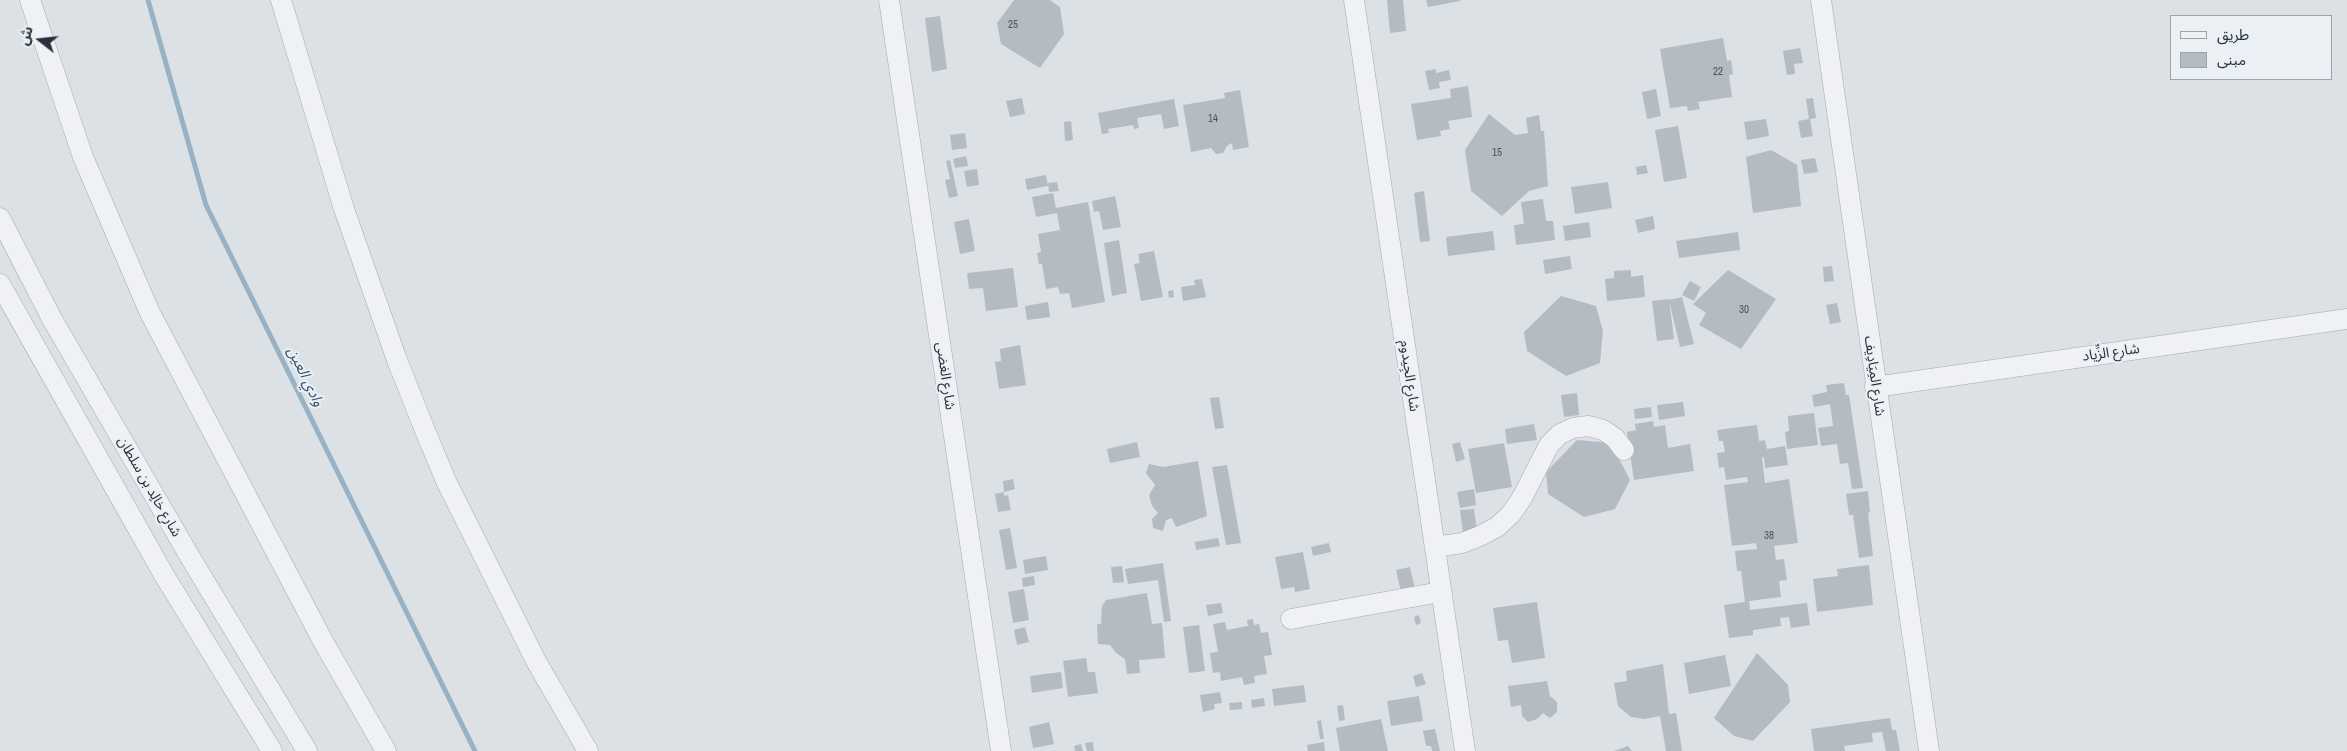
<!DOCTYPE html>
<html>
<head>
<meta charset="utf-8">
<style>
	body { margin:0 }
	#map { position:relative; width:2347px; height:751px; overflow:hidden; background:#dce1e6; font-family:"Archivo Narrow","Noto Sans Arabic",sans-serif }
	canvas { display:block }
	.legend { position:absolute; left:2170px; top:15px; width:162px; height:65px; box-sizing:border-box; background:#ebf0f4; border:1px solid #9da3aa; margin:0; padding:6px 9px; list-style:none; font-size:15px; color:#27303c }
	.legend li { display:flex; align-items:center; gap:10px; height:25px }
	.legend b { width:25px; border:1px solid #9da3aa }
	.north { position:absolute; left:15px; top:15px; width:50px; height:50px; -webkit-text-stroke:4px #ebf0f4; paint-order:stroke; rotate:286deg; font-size:14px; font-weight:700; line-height:20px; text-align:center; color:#27303c }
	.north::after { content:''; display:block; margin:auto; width:18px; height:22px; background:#27303c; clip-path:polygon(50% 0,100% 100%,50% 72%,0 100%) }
</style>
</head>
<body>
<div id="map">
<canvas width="2347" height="751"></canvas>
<ul class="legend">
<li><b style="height:6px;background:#eff1f4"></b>طريق</li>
<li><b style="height:14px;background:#b4bbc2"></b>مبنى</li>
</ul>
<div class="north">ش</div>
</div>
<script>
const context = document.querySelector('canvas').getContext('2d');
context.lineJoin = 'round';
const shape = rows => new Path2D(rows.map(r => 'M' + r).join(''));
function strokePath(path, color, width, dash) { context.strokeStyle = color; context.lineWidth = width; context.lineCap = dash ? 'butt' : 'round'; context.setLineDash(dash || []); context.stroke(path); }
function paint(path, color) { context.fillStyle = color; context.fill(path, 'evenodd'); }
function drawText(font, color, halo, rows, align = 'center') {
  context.font = font + ' "Archivo Narrow","Noto Sans Arabic",sans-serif'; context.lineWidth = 4; context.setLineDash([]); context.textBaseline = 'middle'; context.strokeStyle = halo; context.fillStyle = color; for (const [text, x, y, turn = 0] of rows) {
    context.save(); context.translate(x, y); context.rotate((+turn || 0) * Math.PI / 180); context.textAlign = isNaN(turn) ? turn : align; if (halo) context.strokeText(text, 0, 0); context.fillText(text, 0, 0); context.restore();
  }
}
const stream = shape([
	[148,0,206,205,475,751]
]);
const building = shape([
	[1014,0,1050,0,1060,7,1064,34,1040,68,1001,44,997,23],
	[1387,0,1403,0,1406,31,1390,33],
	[1426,0,1460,0,1460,1,1428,7],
	[940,16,947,69,932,72,925,18],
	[1723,38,1727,61,1731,60,1733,74,1729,75,1732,97,1698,102,1700,109,1688,111,1687,106,1670,108,1660,49],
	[1800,48,1803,63,1794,64,1795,74,1787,75,1783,51],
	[1436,69,1436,73,1449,70,1451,80,1439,82,1440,88,1429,90,1425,71],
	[1468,86,1472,117,1448,121,1450,129,1440,131,1441,136,1417,140,1411,104,1451,98,1450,89],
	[1656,89,1661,116,1647,119,1642,92],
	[1240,90,1249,147,1233,150,1232,143,1227,146,1223,153,1216,154,1211,148,1191,152,1183,105,1225,98,1224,93],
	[1022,98,1025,114,1010,117,1006,101],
	[1813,98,1816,118,1810,119,1813,136,1801,138,1798,121,1809,119,1806,99],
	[1174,99,1179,126,1164,129,1161,114,1137,118,1139,128,1134,129,1133,125,1108,129,1109,133,1102,134,1098,113],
	[1489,114,1515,135,1528,133,1526,118,1539,115,1541,131,1544,131,1548,186,1529,191,1502,216,1471,191,1465,150],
	[1766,119,1769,136,1747,140,1744,122],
	[1071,121,1073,140,1065,141,1064,122],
	[1678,126,1687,178,1664,182,1655,130],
	[965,133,967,148,952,150,950,135],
	[1771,150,1797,165,1801,206,1753,213,1746,157],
	[966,156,968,166,955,168,953,159],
	[1815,158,1818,172,1804,174,1801,160],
	[950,160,958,196,949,198,945,180,950,179,946,161],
	[1646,165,1648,173,1637,175,1636,167],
	[977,169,979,185,967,187,964,171],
	[1046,175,1048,186,1027,190,1025,179],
	[1057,182,1059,191,1049,192,1048,183],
	[1608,182,1612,208,1575,214,1571,187],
	[1424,191,1430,241,1420,242,1414,193],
	[1053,193,1056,208,1088,202,1105,302,1072,308,1069,293,1060,294,1058,287,1046,289,1042,264,1039,264,1037,253,1041,252,1038,234,1060,230,1057,213,1036,217,1032,197],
	[1115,196,1121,227,1103,230,1099,211,1094,212,1092,201],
	[1543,199,1546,221,1553,221,1555,240,1516,245,1514,225,1524,224,1521,202],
	[1653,216,1655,229,1638,233,1635,220],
	[969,219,975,251,960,254,954,222],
	[1589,222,1591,237,1565,241,1563,226],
	[1493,231,1495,250,1448,256,1446,237],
	[1738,232,1740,250,1679,258,1676,241],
	[1119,240,1127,293,1112,296,1104,243],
	[1154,251,1163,297,1141,301,1134,264,1140,263,1138,254],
	[1570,256,1572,269,1545,274,1543,260],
	[1832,266,1834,281,1824,282,1823,267],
	[1013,268,1018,307,986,311,983,288,969,289,967,273],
	[1631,270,1631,277,1643,275,1645,297,1607,301,1605,279,1614,278,1614,271],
	[1728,270,1776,299,1741,349,1699,325,1706,313,1693,304],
	[1202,279,1206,297,1183,301,1181,287,1195,285,1194,280],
	[1690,281,1701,287,1694,301,1682,295],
	[1173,290,1174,297,1169,298,1168,291],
	[1561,296,1596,306,1603,331,1600,363,1566,376,1527,351,1524,332],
	[1682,297,1694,344,1680,347,1669,300],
	[1669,299,1674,339,1657,341,1652,301],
	[1048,302,1050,317,1027,320,1025,306],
	[1837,303,1841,322,1830,324,1826,305],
	[1020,345,1026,385,999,389,995,362,1001,361,1000,349],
	[1844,383,1846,395,1849,395,1863,488,1852,489,1848,463,1840,464,1837,444,1821,446,1818,428,1833,426,1830,404,1814,407,1812,395,1827,392,1826,385],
	[1577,393,1579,415,1564,417,1561,395],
	[1219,397,1224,428,1215,429,1210,398],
	[1683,402,1685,416,1659,420,1657,405],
	[1651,407,1652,417,1635,419,1634,409],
	[1814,413,1818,445,1787,449,1785,432,1789,431,1788,416],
	[1653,421,1654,427,1665,425,1668,448,1690,444,1694,471,1634,480,1627,432,1636,430,1635,424],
	[1534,424,1537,440,1507,444,1505,429],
	[1757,425,1759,441,1765,440,1767,449,1785,446,1788,465,1765,468,1764,457,1762,458,1764,475,1765,483,1789,479,1798,543,1774,546,1776,560,1784,559,1787,580,1779,581,1781,597,1749,601,1750,610,1807,603,1810,625,1791,628,1789,617,1780,618,1781,626,1753,630,1753,635,1729,638,1724,605,1745,602,1741,571,1737,571,1735,551,1757,549,1756,543,1732,546,1724,485,1748,482,1747,477,1726,480,1724,467,1719,468,1717,453,1725,452,1723,441,1719,441,1717,430],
	[1577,440,1611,443,1630,480,1615,509,1584,517,1548,494,1546,472],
	[1137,442,1140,457,1110,463,1107,449],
	[1460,442,1465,459,1456,462,1452,444],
	[1504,443,1512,487,1476,493,1468,449],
	[1198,461,1207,516,1176,527,1172,518,1166,520,1163,531,1153,528,1152,519,1158,513,1152,506,1149,495,1155,485,1146,473,1149,464,1163,467],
	[1227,465,1241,543,1226,545,1212,467],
	[1013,479,1015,489,1004,492,1003,481],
	[1474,489,1476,505,1460,508,1457,492],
	[1868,491,1870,512,1868,513,1873,556,1859,558,1853,515,1849,515,1846,494],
	[1004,492,1004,496,1008,495,1011,510,998,512,995,494],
	[1474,509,1477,531,1463,533,1460,510],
	[1010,528,1017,568,1006,570,999,530],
	[1218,538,1220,546,1196,550,1195,542],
	[1329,543,1331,552,1313,556,1311,547],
	[1303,552,1310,589,1295,592,1294,587,1281,589,1275,557],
	[1046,556,1048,570,1025,574,1023,560],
	[1163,563,1171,621,1164,622,1158,580,1128,584,1125,569],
	[1869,565,1873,605,1817,612,1813,579,1838,576,1837,569],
	[1122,566,1124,582,1113,583,1111,567],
	[1410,567,1415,589,1401,592,1396,570],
	[1034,576,1035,585,1023,587,1022,578],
	[1024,589,1029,620,1013,623,1008,592],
	[1147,593,1152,624,1162,623,1165,658,1139,660,1140,673,1127,674,1125,659,1116,653,1110,645,1098,644,1097,624,1101,624,1102,606,1106,600],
	[1537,602,1545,658,1512,663,1508,640,1498,641,1493,608],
	[1221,603,1223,613,1208,616,1206,605],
	[1419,615,1421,623,1416,625,1414,617],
	[1253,619,1254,625,1259,624,1261,633,1268,632,1272,655,1264,656,1267,674,1254,676,1255,683,1244,685,1242,677,1221,681,1220,672,1213,673,1210,653,1218,652,1213,624,1225,622,1227,630,1248,626,1247,620],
	[1199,625,1205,671,1189,673,1183,627],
	[1025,627,1029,642,1017,645,1014,630],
	[1757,653,1788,685,1790,702,1753,741,1734,736,1714,718],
	[1725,655,1731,686,1689,694,1684,663],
	[1086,658,1088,672,1095,672,1098,693,1068,697,1063,661],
	[1663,664,1669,714,1676,713,1682,751,1666,751,1660,716,1645,719,1631,717,1618,706,1614,683,1627,681,1626,671],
	[1061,672,1063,688,1032,693,1030,676],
	[1422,673,1426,684,1416,687,1413,676],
	[1547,681,1550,696,1557,702,1557,712,1550,718,1543,713,1537,719,1528,722,1522,716,1521,705,1511,707,1508,686],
	[1304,685,1306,702,1274,706,1272,689],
	[1220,692,1222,703,1214,704,1215,709,1203,712,1200,695],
	[1419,696,1423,721,1391,726,1387,701],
	[1264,698,1265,706,1252,708,1251,700],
	[1242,702,1242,709,1230,710,1229,703],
	[1343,705,1345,720,1339,721,1337,706],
	[1890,718,1892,730,1896,730,1900,751,1886,751,1882,732,1872,733,1873,742,1844,746,1845,751,1814,751,1811,729],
	[1381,719,1388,751,1340,751,1336,728],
	[1321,720,1324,739,1320,739,1317,721],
	[1049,722,1054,744,1033,748,1029,727],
	[1435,729,1440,751,1432,751,1431,746,1426,746,1423,731],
	[1093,742,1094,751,1087,751,1085,743],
	[1324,742,1325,751,1308,751,1307,745],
	[1081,744,1083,751,1075,751,1074,746],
	[1628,746,1632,751,1614,751]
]);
const minor = shape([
	[30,0,83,157,150,313,324,643,386,751],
	[281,0,344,209,397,360,424,428,446,481,536,661,588,751],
	[889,0,1001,751],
	[1354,0,1465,751],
	[1821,0,1929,751],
	[0,218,52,319,190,557,307,751],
	[0,284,164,575,272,751],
	[1875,387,2347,319],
	[1435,547,1462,543,1480,536,1497,527,1511,514,1522,498,1549,445,1560,434,1573,428,1588,426,1603,430,1615,438,1624,450],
	[1291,619,1440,592]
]);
const numberNames = [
	["25",1013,25],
	["22",1718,72],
	["14",1213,119],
	["15",1497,153],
	["30",1744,310],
	["38",1769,536]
];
const streetNames = [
	["شارع الزِّياد",2111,353,-8],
	["شارع الغضى",945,376,82],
	["شارع الجِيدوم",1409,376,82],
	["شارع المِيَادِيف",1874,376,82],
	["شارع خالِد بن سلطان",149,487,60]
];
const waterNames = [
	["وادي العين",305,377,64]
];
strokePath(stream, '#98b2c5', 5);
paint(building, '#b4bbc2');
strokePath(minor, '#a2a8b0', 21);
strokePath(minor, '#eff1f4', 20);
drawText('11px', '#4a535e', null, numberNames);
drawText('14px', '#27303c', '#ebf0f4', streetNames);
drawText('italic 15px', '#32526e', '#ebf0f4', waterNames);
</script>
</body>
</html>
